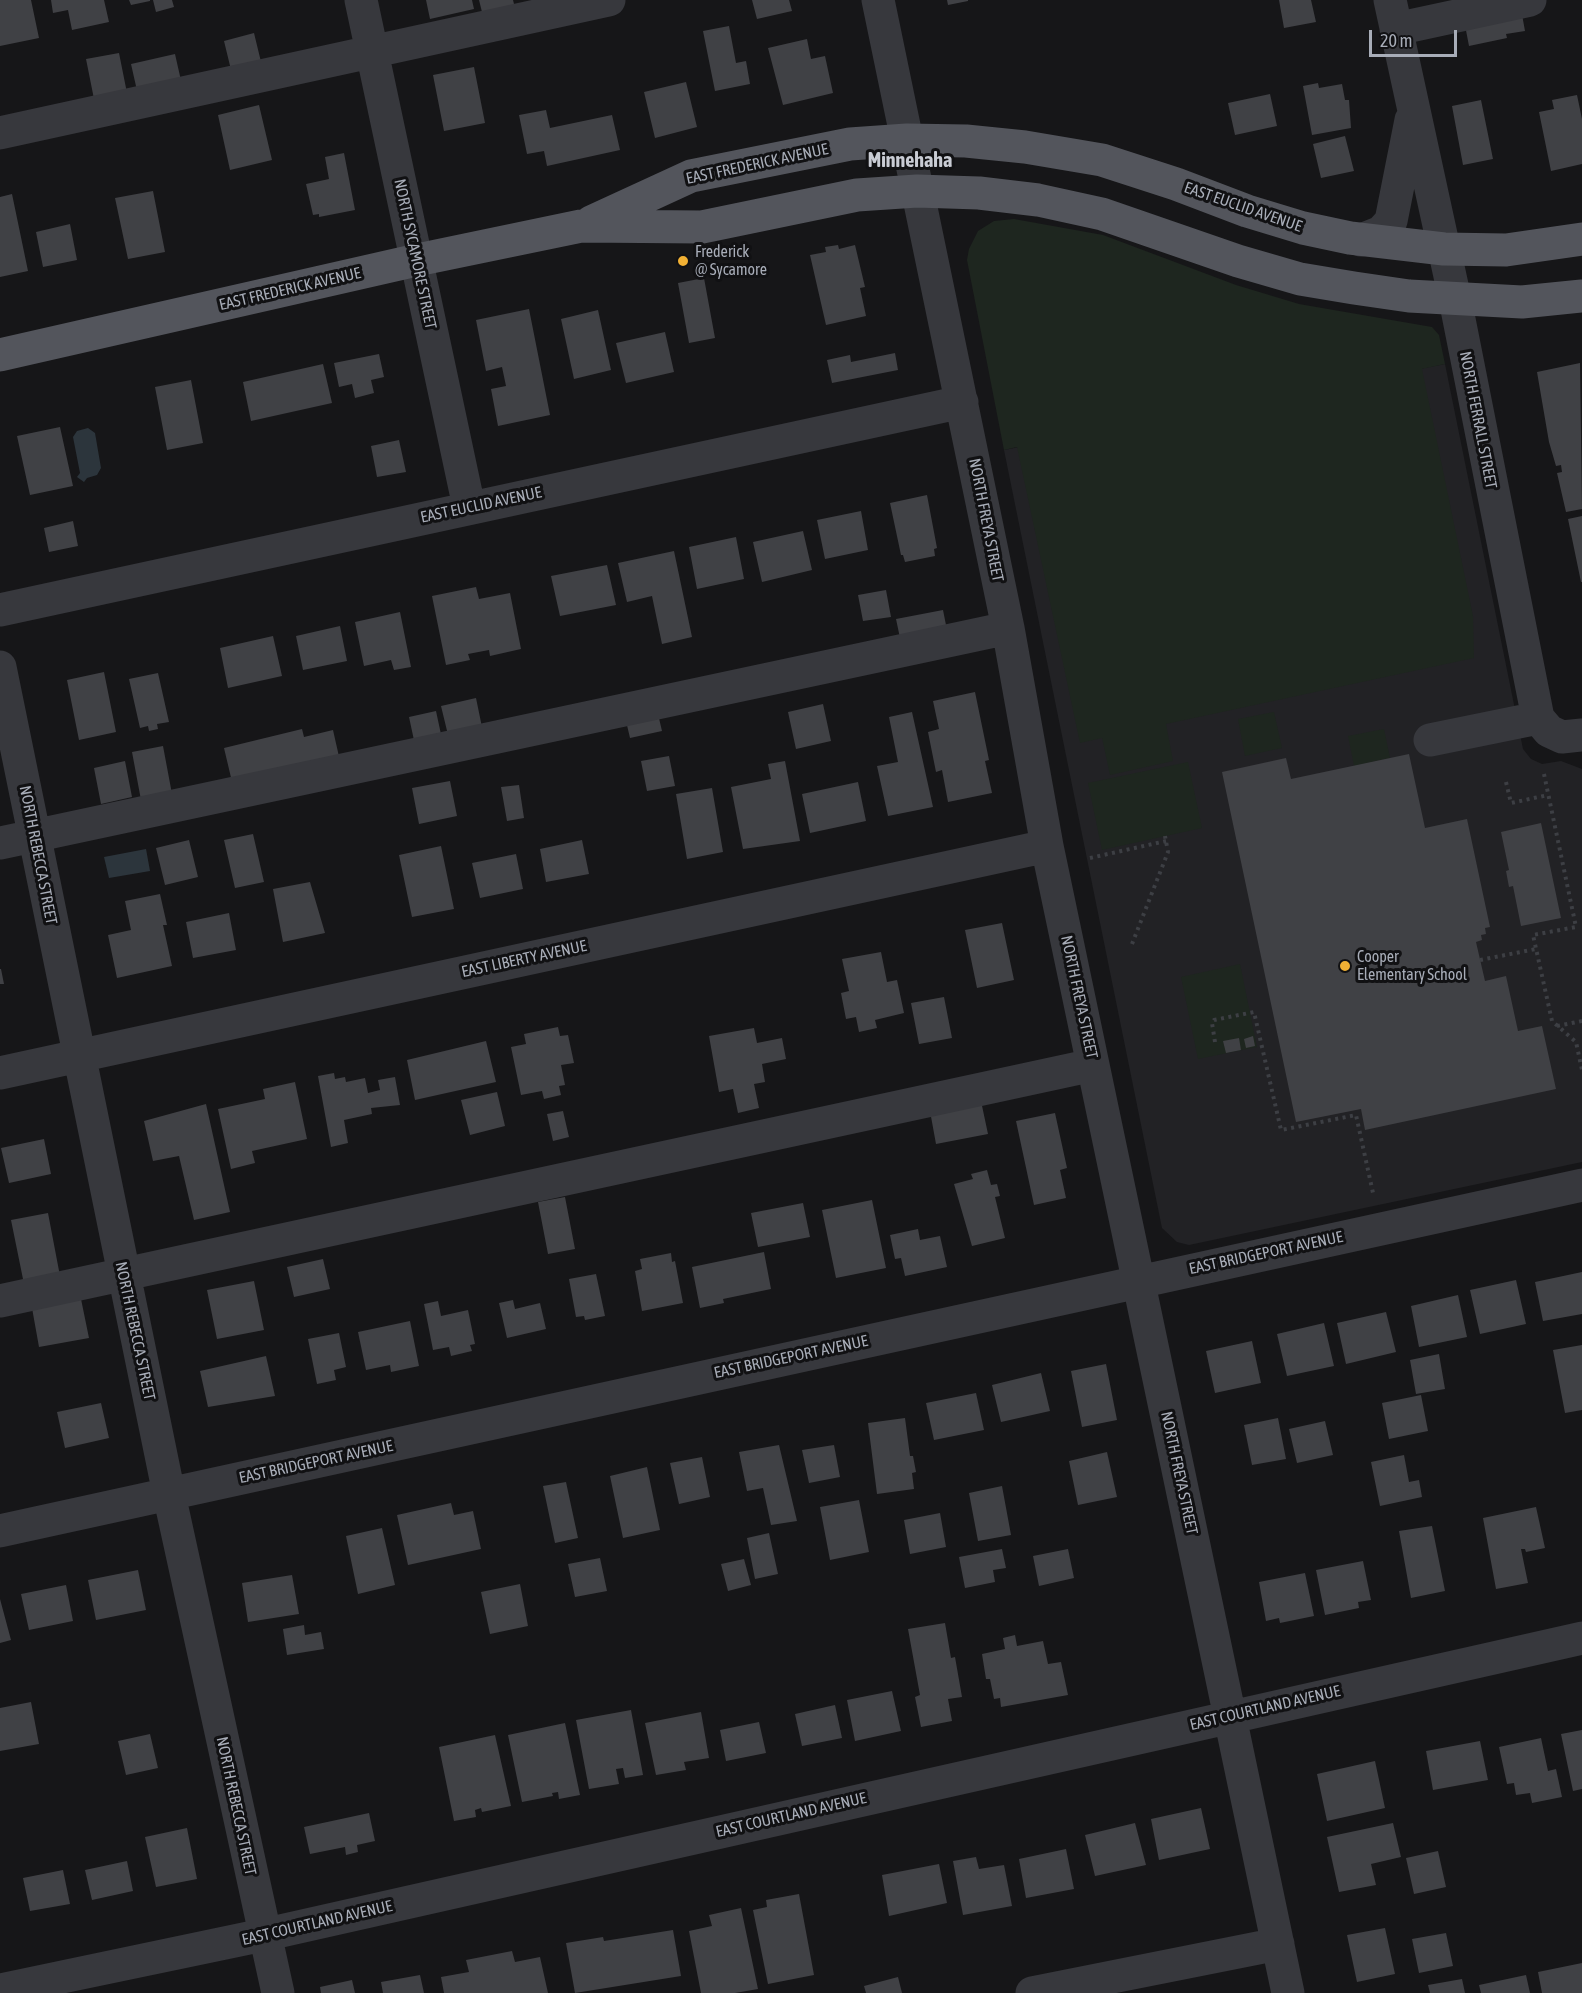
<!DOCTYPE html>
<html>
<head>
<meta charset="utf-8">
<style>
	body { margin:0 }
	#map { position:relative; width:1582px; height:1993px; overflow:hidden; background:#161618; font-family:"Asap Condensed",sans-serif }
	canvas { display:block }
	.scale { position:absolute; left:1369px; top:30px; width:88px; height:27px; box-sizing:border-box; border:3px solid #a8adb8; border-top:0; padding-left:8px; font-size:18px; line-height:21px; white-space:nowrap; color:#a8adb8; -webkit-text-stroke:4px #111113; paint-order:stroke }
</style>
</head>
<body>
<div id="map">
<canvas width="1582" height="1993"></canvas>
<div class="scale">20 m</div>
</div>
<script>
const context = document.querySelector('canvas').getContext('2d');
context.lineJoin = 'round';
function paint(path, color) { context.fillStyle = color; context.fill(path, 'evenodd'); }
const shape = rows => new Path2D(rows.map(r => 'M' + r).join(''));
function strokePath(path, color, width, dash) { context.strokeStyle = color; context.lineWidth = width; context.lineCap = dash ? 'butt' : 'round'; context.setLineDash(dash || []); context.stroke(path); }
function drawText(font, color, halo, rows, align = 'center') {
  context.font = font + ' "Asap Condensed",sans-serif'; context.lineWidth = 6; context.setLineDash([]); context.textBaseline = 'middle'; context.strokeStyle = halo; context.fillStyle = color; for (const [text, x, y, turn = 0] of rows) {
    context.save(); context.translate(x, y); context.rotate((+turn || 0) * Math.PI / 180); context.textAlign = isNaN(turn) ? turn : align; if (halo) context.strokeText(text, 0, 0); context.fillText(text, 0, 0); context.restore();
  }
}
const built = shape([
	[1445,364,1523,749,1531,759,1542,764,1561,761,1582,769,1582,1162,1189,1245,1177,1242,1162,1228,1004,450]
]);
const green = shape([
	[1014,219,1103,235,1236,285,1299,304,1432,327,1439,335,1445,364,1422,369,1473,616,1474,658,1166,724,1173,761,1110,775,1102,738,1080,743,1017,447,1004,450,967,260,969,249,978,231,994,221],
	[1274,712,1282,748,1245,756,1238,719],
	[1384,729,1390,758,1354,766,1348,736],
	[1188,762,1202,828,1102,850,1088,783],
	[1240,964,1257,1047,1198,1059,1181,977]
]);
const water = shape([
	[88,428,95,433,101,468,97,475,87,478,84,482,77,477,80,473,73,437,77,431],
	[146,849,150,871,109,878,104,857]
]);
const building = shape([
	[0,0,31,0,39,38,0,46],
	[51,0,104,0,109,22,72,30,68,10,53,13],
	[129,0,150,0,150,1,131,5],
	[153,0,172,0,174,7,156,12],
	[426,0,472,0,474,9,430,19],
	[479,0,513,0,515,8,483,16],
	[752,0,789,0,792,11,757,19],
	[947,0,968,0,968,1,948,5],
	[1279,0,1311,0,1316,22,1284,28],
	[1521,9,1525,31,1506,34,1507,38,1469,46,1464,20],
	[729,26,736,63,746,61,750,84,715,91,703,31],
	[254,33,262,66,232,74,224,41],
	[807,39,811,59,825,56,833,93,783,105,768,48],
	[119,53,127,93,94,99,86,59],
	[175,54,182,85,138,95,131,64],
	[474,67,485,123,444,131,433,75],
	[686,82,697,127,655,138,644,92],
	[1318,83,1319,88,1342,84,1345,100,1349,100,1351,128,1312,135,1303,86],
	[1270,94,1277,126,1235,135,1228,103],
	[1577,95,1582,119,1582,164,1551,171,1539,112,1554,109,1552,100],
	[1481,100,1493,159,1463,165,1452,106],
	[259,105,272,160,230,170,218,115],
	[546,110,550,128,612,115,620,150,547,166,544,151,527,154,519,115],
	[1345,136,1354,171,1321,178,1313,144],
	[344,153,355,210,319,217,319,214,313,215,306,184,329,179,325,157],
	[153,191,165,252,128,259,115,198],
	[12,194,28,271,0,277,0,197],
	[70,224,77,260,43,267,36,232],
	[838,245,839,249,855,245,865,287,860,288,866,316,826,325,810,255,826,252,825,247],
	[704,278,715,338,689,343,678,283],
	[529,309,550,415,498,426,491,389,506,386,502,367,486,371,476,320],
	[598,310,611,370,574,379,561,319],
	[665,332,674,372,626,383,616,343],
	[895,353,898,370,832,383,827,360,850,355,851,362],
	[379,354,384,377,371,380,374,393,355,398,352,384,339,387,334,363],
	[1580,363,1582,509,1566,512,1557,473,1562,472,1561,465,1556,466,1549,442,1537,372],
	[323,364,332,403,251,421,243,382],
	[191,380,203,443,167,450,155,387],
	[60,427,73,486,30,495,17,436],
	[399,440,406,472,377,477,371,446],
	[927,495,937,548,934,549,935,556,905,562,903,555,901,555,890,503],
	[861,511,868,550,825,559,817,520],
	[1582,516,1582,582,1581,582,1568,519],
	[73,521,78,546,49,552,44,528],
	[803,531,812,570,762,582,753,542],
	[736,537,744,579,697,589,689,547],
	[674,551,692,637,662,644,652,596,627,602,618,563],
	[607,565,616,605,560,616,551,576],
	[476,587,479,599,510,593,521,649,490,656,489,650,468,654,470,660,446,665,432,596],
	[886,590,891,617,863,621,858,595],
	[943,610,947,630,900,638,896,619],
	[400,612,411,667,394,670,391,660,364,666,355,622],
	[340,626,347,661,303,670,296,636],
	[273,636,282,676,228,688,220,648],
	[104,672,116,732,79,740,67,680],
	[158,673,169,722,157,724,158,729,149,731,148,726,140,728,129,679],
	[975,692,989,760,985,761,992,793,948,802,942,770,936,772,928,732,939,729,933,701],
	[476,698,483,732,449,739,441,706],
	[823,704,831,741,796,749,788,712],
	[436,711,442,739,415,745,409,717],
	[912,712,933,807,888,816,877,766,898,762,889,717],
	[658,714,662,731,630,738,626,721],
	[302,729,304,737,333,730,340,761,233,786,224,748],
	[163,746,172,794,141,800,132,752],
	[1409,754,1425,828,1467,819,1490,927,1485,928,1486,934,1481,935,1482,940,1476,942,1485,981,1506,976,1518,1031,1542,1026,1556,1089,1365,1130,1361,1109,1296,1122,1222,772,1286,758,1291,779],
	[669,756,675,786,647,791,641,761],
	[125,761,132,797,101,804,94,768],
	[785,761,800,841,743,849,731,787,771,779,768,764],
	[450,781,457,816,419,824,412,788],
	[858,782,866,821,810,833,802,794],
	[519,785,524,818,507,821,501,787],
	[712,788,723,852,687,859,676,794],
	[1541,823,1561,918,1521,926,1513,886,1509,887,1506,871,1509,870,1501,832],
	[253,834,264,882,235,888,224,840],
	[189,840,198,877,165,885,156,848],
	[582,840,589,874,546,882,540,849],
	[441,846,454,909,412,917,399,855],
	[516,854,523,889,480,898,472,863],
	[310,882,325,933,283,942,273,889],
	[160,894,167,925,163,925,172,966,117,978,108,935,131,930,125,901],
	[229,913,236,950,193,958,186,922],
	[1002,923,1014,980,977,988,965,930],
	[881,952,887,982,897,980,904,1013,875,1020,877,1028,859,1032,856,1017,846,1019,841,993,849,991,842,959],
	[0,969,1,969,4,984,0,984],
	[944,997,952,1038,919,1044,911,1003],
	[558,1027,560,1036,568,1035,574,1063,561,1065,565,1085,559,1086,561,1095,544,1099,542,1091,521,1095,511,1047,526,1044,524,1034],
	[754,1028,757,1043,782,1038,786,1059,762,1064,765,1082,754,1084,759,1108,738,1113,733,1089,719,1092,709,1036],
	[1253,1036,1255,1046,1246,1048,1244,1039],
	[1239,1038,1241,1050,1226,1053,1223,1041],
	[486,1041,496,1082,415,1100,407,1060],
	[334,1073,335,1079,345,1077,346,1082,365,1078,368,1093,380,1090,378,1080,395,1077,400,1105,371,1108,372,1114,344,1120,348,1143,331,1147,318,1076],
	[295,1082,307,1139,252,1151,255,1163,231,1169,218,1109,265,1099,263,1089],
	[497,1092,505,1126,470,1135,461,1100],
	[981,1101,988,1134,936,1144,930,1111],
	[206,1104,230,1212,194,1220,179,1156,153,1161,144,1121],
	[563,1111,569,1137,553,1141,547,1114],
	[1055,1113,1067,1168,1060,1170,1066,1198,1034,1205,1016,1121],
	[44,1139,51,1174,9,1183,1,1148],
	[987,1170,991,1185,997,1184,1000,1196,995,1197,1005,1238,972,1246,954,1184,973,1179,971,1174],
	[565,1197,575,1249,548,1254,538,1202],
	[872,1200,886,1268,836,1278,822,1210],
	[803,1203,810,1237,758,1247,751,1213],
	[48,1213,60,1276,24,1284,11,1220],
	[918,1229,920,1240,940,1236,947,1267,905,1276,901,1258,895,1259,890,1235],
	[764,1252,771,1289,723,1299,724,1303,700,1308,692,1267],
	[671,1253,672,1262,675,1261,683,1303,642,1311,635,1271,642,1269,640,1259],
	[323,1259,330,1289,294,1297,287,1267],
	[1582,1272,1582,1314,1543,1321,1535,1282],
	[596,1274,605,1316,585,1320,584,1316,576,1317,569,1279],
	[1516,1280,1526,1324,1480,1334,1470,1290],
	[254,1281,264,1330,217,1339,207,1290],
	[1458,1295,1467,1337,1419,1347,1411,1306],
	[81,1299,89,1338,39,1347,32,1308],
	[513,1300,515,1309,540,1303,546,1329,507,1338,499,1303],
	[438,1301,441,1316,468,1310,475,1344,470,1345,472,1351,451,1356,449,1347,433,1350,424,1304],
	[1386,1312,1396,1352,1346,1364,1337,1323],
	[410,1321,419,1366,391,1372,390,1365,366,1370,358,1332],
	[1324,1323,1334,1366,1287,1376,1277,1334],
	[339,1333,346,1367,334,1370,336,1380,317,1384,308,1339],
	[1252,1341,1261,1383,1215,1393,1206,1351],
	[1582,1345,1582,1410,1565,1413,1553,1350],
	[1439,1354,1445,1389,1416,1394,1410,1360],
	[266,1356,275,1396,208,1407,200,1371],
	[1106,1364,1117,1420,1082,1427,1071,1371],
	[1041,1373,1050,1411,1001,1422,992,1385],
	[976,1393,984,1430,934,1440,926,1403],
	[1421,1395,1428,1431,1389,1439,1382,1403],
	[101,1403,109,1438,65,1448,57,1412],
	[905,1418,910,1456,913,1456,916,1472,912,1473,914,1489,877,1494,868,1423],
	[1278,1418,1286,1459,1252,1465,1244,1425],
	[1325,1421,1333,1455,1297,1463,1289,1429],
	[779,1445,797,1521,771,1525,763,1488,747,1491,739,1452],
	[834,1445,840,1477,809,1483,802,1450],
	[1107,1452,1117,1497,1078,1505,1069,1461],
	[1404,1455,1409,1482,1419,1480,1422,1497,1380,1506,1371,1462],
	[702,1457,710,1497,679,1504,670,1463],
	[647,1467,660,1530,623,1538,610,1476],
	[566,1482,578,1538,555,1543,543,1486],
	[1002,1486,1011,1535,978,1541,969,1493],
	[859,1500,869,1552,830,1560,820,1507],
	[451,1503,454,1515,473,1511,481,1549,408,1565,397,1515],
	[1536,1507,1545,1548,1526,1552,1525,1549,1521,1549,1528,1583,1496,1589,1483,1518],
	[940,1513,946,1547,910,1554,904,1520],
	[1432,1526,1445,1591,1411,1598,1399,1531],
	[382,1528,395,1585,358,1594,346,1536],
	[769,1533,778,1574,755,1579,747,1538],
	[1002,1549,1006,1568,993,1570,995,1582,965,1588,959,1557],
	[1068,1549,1074,1578,1039,1586,1033,1556],
	[600,1558,607,1591,575,1597,568,1564],
	[744,1559,751,1585,728,1591,721,1564],
	[1363,1561,1371,1600,1358,1602,1359,1608,1325,1615,1316,1570],
	[138,1570,146,1610,96,1620,88,1580],
	[1305,1573,1314,1616,1280,1623,1279,1618,1266,1621,1259,1582],
	[292,1575,299,1614,248,1622,242,1583],
	[520,1584,528,1626,490,1634,481,1592],
	[66,1585,73,1621,29,1630,21,1594],
	[0,1599,11,1640,0,1643],
	[945,1623,951,1658,955,1657,962,1697,948,1699,952,1721,921,1727,915,1697,920,1695,908,1629],
	[304,1625,305,1635,321,1632,324,1649,287,1655,283,1629],
	[1015,1635,1017,1646,1043,1641,1048,1664,1061,1662,1068,1695,1001,1707,1000,1698,994,1699,990,1679,986,1679,982,1654,1005,1649,1003,1638],
	[892,1691,901,1731,855,1741,847,1700],
	[31,1702,39,1744,0,1751,0,1708],
	[835,1705,842,1738,802,1746,795,1714],
	[631,1710,643,1775,625,1778,623,1768,616,1769,619,1784,589,1789,576,1720],
	[701,1712,709,1758,684,1762,686,1770,656,1775,645,1723],
	[759,1722,766,1753,726,1761,720,1730],
	[565,1723,580,1795,559,1799,558,1792,552,1793,553,1796,522,1802,508,1735],
	[1582,1730,1582,1789,1573,1791,1561,1734],
	[150,1734,158,1768,126,1775,118,1741],
	[495,1735,511,1806,482,1812,481,1808,475,1810,476,1817,454,1821,439,1747],
	[1541,1738,1548,1771,1556,1769,1562,1797,1532,1803,1530,1793,1516,1795,1514,1783,1507,1784,1499,1747],
	[1480,1741,1488,1780,1433,1790,1426,1751],
	[1375,1761,1385,1808,1327,1821,1317,1774],
	[1201,1808,1210,1849,1159,1860,1151,1819],
	[369,1813,375,1841,357,1845,358,1852,346,1855,345,1847,310,1854,304,1827],
	[1135,1823,1146,1865,1095,1876,1085,1835],
	[1393,1823,1401,1857,1371,1864,1376,1885,1339,1892,1327,1837],
	[187,1828,197,1879,156,1887,145,1837],
	[1066,1849,1074,1889,1026,1898,1019,1859],
	[1438,1851,1446,1887,1414,1894,1406,1858],
	[976,1857,979,1869,1004,1865,1012,1906,963,1915,953,1861],
	[127,1861,133,1891,92,1900,85,1870],
	[939,1864,947,1903,889,1916,882,1875],
	[63,1870,70,1904,30,1911,23,1878],
	[799,1894,814,1975,768,1984,753,1910,767,1907,766,1900],
	[741,1908,758,1989,735,1993,701,1993,689,1931,712,1926,709,1915],
	[1385,1928,1395,1974,1357,1982,1347,1935],
	[673,1930,681,1976,575,1993,566,1943,603,1937,604,1941],
	[1446,1933,1453,1966,1419,1973,1412,1939],
	[512,1951,515,1962,540,1957,548,1993,444,1993,441,1977,469,1972,466,1960],
	[1582,1963,1582,1993,1542,1993,1538,1972],
	[420,1975,424,1993,383,1993,381,1982],
	[1526,1975,1530,1993,1481,1993,1479,1985],
	[898,1977,902,1993,866,1993,864,1986],
	[1462,1979,1465,1993,1430,1993,1428,1985],
	[352,1980,355,1993,321,1993,320,1987]
]);
const path = shape([
	[1544,774,1576,927,1533,935,1552,1021,1576,1042,1582,1070],
	[1506,782,1511,803,1548,795],
	[1090,858,1166,841],
	[1132,944,1168,852,1165,836],
	[1480,960,1536,949],
	[1557,1026,1582,1021],
	[1215,1042,1212,1023,1214,1020,1254,1012,1281,1130,1356,1115,1373,1193]
]);
const minor = shape([
	[361,0,469,507],
	[878,0,1008,628,1047,846,1288,1993],
	[1390,0,1455,299,1538,718,1549,731,1562,737,1582,735],
	[1396,29,1530,0],
	[0,133,609,0],
	[1361,240,1381,232,1391,221,1411,120],
	[0,610,962,402],
	[0,667,169,1494,278,1993],
	[1430,740,1538,718],
	[0,843,1008,628],
	[0,1073,1047,846],
	[0,1301,1093,1065],
	[0,1531,1582,1185],
	[0,1990,263,1935,1582,1638],
	[1032,1993,1278,1944]
]);
const major = shape([
	[591,222,691,176,850,144,907,140,966,141,1025,147,1102,160,1176,184,1247,211,1303,228,1350,238,1444,249,1506,250,1582,239],
	[0,355,417,260,581,226,702,227,857,195,917,191,979,193,1038,200,1102,214,1238,261,1300,279,1354,288,1409,296,1522,302,1582,296]
]);
const markers = [
	[683,261,6,"#f2b134"],
	[1345,966,6,"#f2b134"]
];
const streetNames = [
	["EAST FREDERICK AVENUE",757,164,-12],
	["EAST EUCLID AVENUE",1243,207,19],
	["NORTH SYCAMORE STREET",415,254,78],
	["EAST FREDERICK AVENUE",290,289,-13],
	["NORTH FERRALL STREET",1478,420,79],
	["EAST EUCLID AVENUE",481,505,-12],
	["NORTH FREYA STREET",986,520,79],
	["NORTH REBECCA STREET",38,855,79],
	["EAST LIBERTY AVENUE",524,959,-12],
	["NORTH FREYA STREET",1079,997,78],
	["EAST BRIDGEPORT AVENUE",1266,1253,-12],
	["NORTH REBECCA STREET",135,1331,78],
	["EAST BRIDGEPORT AVENUE",791,1357,-12],
	["EAST BRIDGEPORT AVENUE",316,1462,-12],
	["NORTH FREYA STREET",1179,1473,78],
	["EAST COURTLAND AVENUE",1265,1708,-13],
	["NORTH REBECCA STREET",236,1806,78],
	["EAST COURTLAND AVENUE",791,1815,-13],
	["EAST COURTLAND AVENUE",317,1923,-13]
];
const poiNames = [
	["Frederick",695,252],
	["@ Sycamore",695,270],
	["Cooper",1357,957],
	["Elementary School",1357,975]
];
const quarterNames = [
	["Minnehaha",910,161]
];
paint(built, '#222225');
paint(green, '#1e261f');
paint(water, '#2c353c');
paint(building, '#404145');
strokePath(path, '#3d3f44', 4, [3, 4.5]);
strokePath(minor, '#37383d', 33);
strokePath(major, '#53555c', 33);
for (const [x, y, r, color] of markers) { const dot = new Path2D(); dot.arc(x, y, r, 0, 2 * Math.PI); context.fillStyle = color; context.fill(dot); strokePath(dot, '#111113', 2); }
drawText('16px', '#a8adb8', '#111113', streetNames);
drawText('16px', '#a8adb8', '#111113', poiNames, 'left');
drawText('bold 20px', '#c9ccd4', '#111113', quarterNames);
</script>
</body>
</html>
